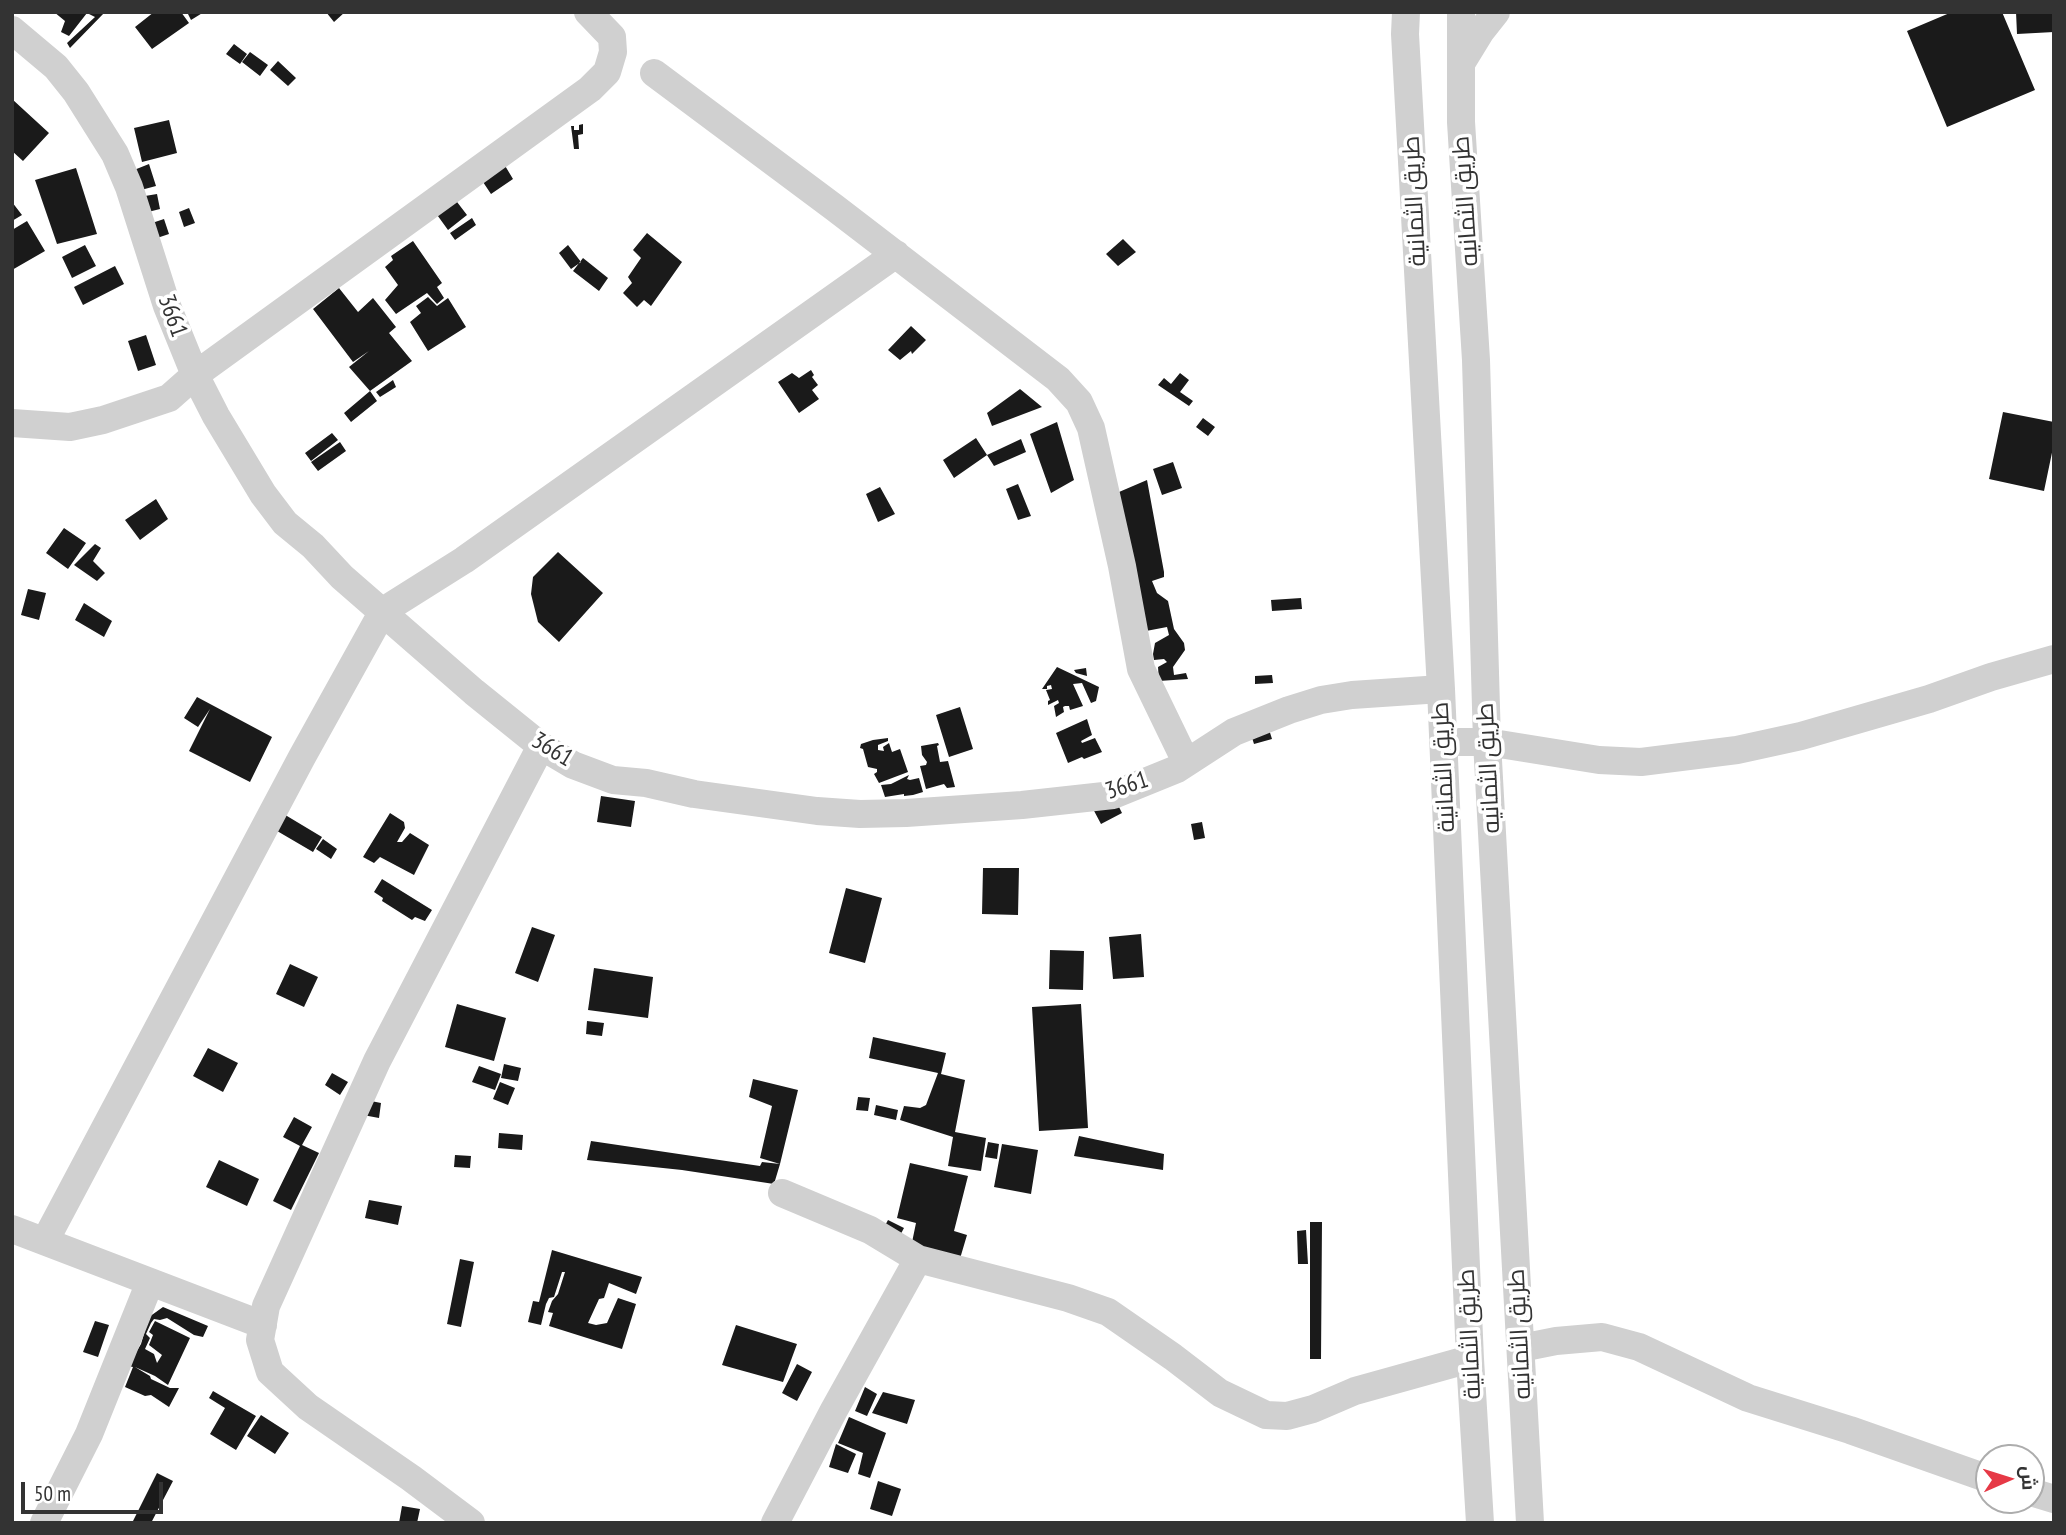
<!DOCTYPE html>
<html>
<head>
<meta charset="utf-8">
<style>
	body { margin:0 }
	#map { position:relative; width:2066px; height:1535px; overflow:hidden; background:#fff; font-family:"PT Sans Narrow",Cairo,sans-serif }
	canvas { display:block }
	.frame { position:absolute; inset:0; border:14px solid #333; pointer-events:none }
	.north { position:absolute; left:1975px; top:1444px; width:70px; height:70px; box-sizing:border-box; background:#fff; border:2px solid #adadad; border-radius:50%; rotate:87deg; font-size:19px; font-weight:700; line-height:28px; text-align:center; color:#333 }
	.north::after { content:''; display:block; margin:auto; width:24px; height:32px; background:#e63946; clip-path:polygon(50% 0,100% 100%,50% 72%,0 100%) }
	.scale { position:absolute; left:21px; top:1482px; width:142px; height:32px; box-sizing:border-box; border:4px solid #333; border-top:0; padding-left:9px; font-size:21px; line-height:24px; white-space:nowrap; color:#333; -webkit-text-stroke:5px #fff; paint-order:stroke }
</style>
</head>
<body>
<div id="map">
<canvas width="2066" height="1535"></canvas>
<div class="frame"></div>
<div class="north">ش</div>
<div class="scale">50 m</div>
</div>
<script>
const context = document.querySelector('canvas').getContext('2d');
context.lineJoin = 'round';
function paint(path, color) { context.fillStyle = color; context.fill(path, 'evenodd'); }
const shape = rows => new Path2D(rows.map(r => 'M' + r).join(''));
function strokePath(path, color, width, dash) { context.strokeStyle = color; context.lineWidth = width; context.lineCap = dash ? 'butt' : 'round'; context.setLineDash(dash || []); context.stroke(path); }
function drawText(font, color, halo, rows, align = 'center') {
  context.font = font + ' "PT Sans Narrow",Cairo,sans-serif'; context.lineWidth = 7; context.setLineDash([]); context.textBaseline = 'middle'; context.strokeStyle = halo; context.fillStyle = color; for (const [text, x, y, turn = 0] of rows) {
    context.save(); context.translate(x, y); context.rotate((+turn || 0) * Math.PI / 180); context.textAlign = isNaN(turn) ? turn : align; if (halo) context.strokeText(text, 0, 0); context.fillText(text, 0, 0); context.restore();
  }
}
const building = shape([
	[54,12,105,12,70,48,67,43,95,17,87,13,69,36,61,32,65,21],
	[154,12,181,12,189,23,152,49,135,27],
	[187,12,204,12,191,20],
	[326,12,345,12,334,22],
	[1952,12,2002,12,2035,90,1947,127,1907,31],
	[2016,12,2054,12,2054,32,2017,34],
	[234,44,247,54,240,64,226,54],
	[250,52,268,65,260,76,242,62],
	[278,61,296,78,288,86,270,70],
	[12,99,49,133,23,161,12,151],
	[169,120,177,153,142,162,134,128],
	[583,124,583,134,578,135,579,149,574,149,571,126,574,126,574,130,579,130,579,125],
	[149,164,156,186,141,190,134,170],
	[504,164,513,179,491,194,481,179],
	[76,168,97,234,57,244,35,180],
	[157,194,160,209,148,212,145,196],
	[454,198,467,215,448,230,435,212],
	[12,202,22,215,12,221],
	[189,208,195,223,184,227,179,212],
	[472,218,476,225,455,240,450,233],
	[164,219,169,234,154,239,149,224],
	[27,221,45,251,12,270,12,230],
	[647,233,682,262,651,306,644,300,637,307,623,293,632,283,628,277,641,258,633,250],
	[1123,239,1136,252,1118,266,1106,254],
	[413,241,442,283,437,287,444,298,437,304,427,293,396,314,385,300,398,285,385,267,393,260,391,256],
	[85,245,96,266,72,278,62,257],
	[568,245,581,262,571,269,559,253],
	[583,258,608,278,599,291,573,271],
	[115,266,124,284,83,305,74,287],
	[339,288,358,312,373,298,396,327,389,333,412,361,370,391,349,367,369,351,353,362,313,309],
	[428,297,437,306,448,298,466,327,428,351,410,322,421,313,416,306],
	[911,326,926,340,912,354,911,351,900,360,888,350],
	[146,335,156,365,138,371,128,341],
	[811,370,814,375,812,377,818,385,812,390,819,399,799,413,778,382,792,373,799,378],
	[1180,373,1189,380,1180,392,1193,401,1189,406,1158,385,1164,378,1171,384],
	[393,380,396,387,380,397,376,392],
	[1020,389,1042,407,992,426,987,413],
	[370,391,377,401,351,422,344,413],
	[2003,412,2054,422,2054,443,2044,491,1989,479],
	[1203,418,1215,427,1208,436,1196,427],
	[1057,422,1074,480,1051,493,1030,434],
	[332,433,338,440,311,461,305,453],
	[976,438,987,455,954,478,943,460],
	[1021,439,1026,452,994,466,987,455],
	[340,442,346,451,318,471,311,462],
	[1173,462,1182,488,1162,495,1153,469],
	[1147,480,1164,572,1164,577,1152,581,1157,593,1168,601,1174,629,1184,643,1185,650,1173,667,1174,675,1186,673,1188,679,1159,681,1158,667,1167,662,1164,659,1154,660,1153,654,1155,643,1169,635,1167,627,1146,631,1119,492],
	[1018,484,1031,516,1018,520,1006,489],
	[880,487,895,514,878,522,866,494],
	[156,499,168,519,140,540,125,520],
	[64,528,86,543,68,569,46,553],
	[95,544,101,548,93,561,105,573,97,581,74,565],
	[558,552,603,593,559,642,538,622,531,594,533,577],
	[28,589,46,593,39,620,21,615],
	[1301,598,1302,609,1272,611,1271,600],
	[84,603,112,621,104,637,75,620],
	[1057,667,1099,687,1096,701,1091,703,1082,683,1073,684,1083,706,1070,710,1069,706,1065,706,1063,707,1064,712,1056,717,1054,706,1059,703,1058,700,1048,705,1048,701,1050,700,1046,690,1052,689,1051,685,1047,686,1047,689,1042,689],
	[1086,668,1087,676,1076,673,1074,670],
	[1272,675,1273,683,1255,684,1255,676],
	[197,697,272,737,250,782,189,751,210,709,198,727,184,718],
	[960,707,973,749,949,757,936,715],
	[1087,719,1092,735,1081,741,1082,743,1095,738,1102,752,1084,759,1082,757,1068,763,1056,733],
	[1267,723,1272,739,1254,744,1249,728],
	[888,738,888,741,878,745,878,750,884,751,883,747,889,743,892,752,900,749,908,772,879,783,874,774,877,772,877,769,868,767,863,749,860,748,861,744,873,740],
	[938,743,939,745,937,746,940,762,948,761,955,787,947,788,944,784,926,789,920,766,926,765,927,762,922,755,921,746],
	[909,775,907,779,910,780,919,778,923,792,913,795,904,796,904,794,885,797,881,785,891,784],
	[1113,795,1122,813,1101,824,1092,807],
	[601,796,635,801,631,827,597,822],
	[282,813,322,837,313,852,272,828],
	[390,813,404,822,405,828,397,842,402,842,410,833,429,845,414,875,380,857,374,863,363,857],
	[1202,822,1205,838,1194,840,1191,824],
	[323,839,337,849,331,859,316,849],
	[983,868,1019,868,1018,915,982,914],
	[382,879,432,910,425,921,415,917,412,920,382,901,383,898,374,892],
	[846,888,882,898,865,963,829,953],
	[532,927,555,935,538,982,515,973],
	[1141,934,1144,977,1113,979,1109,937],
	[1050,950,1084,951,1083,990,1049,989],
	[290,964,318,977,304,1007,276,994],
	[594,968,653,977,648,1018,588,1010],
	[457,1004,506,1018,494,1061,445,1047],
	[1081,1004,1088,1128,1039,1131,1032,1007],
	[587,1021,604,1023,602,1036,586,1034],
	[873,1037,946,1053,941,1074,965,1080,955,1132,986,1138,981,1171,948,1166,953,1137,900,1120,904,1106,920,1108,926,1105,938,1073,869,1058],
	[208,1048,238,1063,223,1092,193,1076],
	[504,1064,521,1068,518,1081,501,1078],
	[479,1066,501,1074,495,1090,472,1082],
	[332,1073,348,1082,340,1095,325,1085],
	[753,1079,798,1090,780,1164,760,1158,772,1106,749,1097],
	[500,1082,515,1088,508,1105,493,1099],
	[858,1097,870,1098,868,1111,856,1110],
	[366,1100,381,1103,379,1118,363,1115],
	[876,1105,898,1110,896,1120,874,1115],
	[294,1117,312,1127,302,1145,319,1153,291,1210,273,1201,300,1146,283,1137],
	[499,1133,523,1135,522,1150,498,1148],
	[1079,1136,1164,1154,1163,1170,1074,1156],
	[591,1141,760,1166,762,1162,780,1164,774,1184,682,1170,587,1160],
	[988,1142,999,1144,997,1159,985,1157],
	[1002,1144,1038,1150,1031,1194,994,1187],
	[455,1155,471,1156,470,1168,454,1167],
	[219,1160,259,1179,247,1206,206,1187],
	[910,1163,968,1176,954,1231,967,1235,959,1262,910,1252,916,1223,897,1218],
	[369,1200,402,1206,398,1225,365,1218],
	[888,1220,904,1228,897,1241,881,1233],
	[1310,1222,1322,1222,1321,1359,1310,1359],
	[1306,1230,1308,1264,1298,1264,1297,1231],
	[552,1250,642,1277,636,1294,609,1283,604,1298,599,1299,588,1323,596,1325,607,1323,618,1298,636,1304,622,1349,549,1326,553,1313,548,1312,552,1301,558,1294,565,1272,562,1272,554,1297,549,1298,546,1304,541,1325,528,1322,533,1301,539,1302],
	[460,1259,474,1262,461,1327,447,1324],
	[163,1307,208,1326,203,1337,194,1335,167,1318,160,1320,154,1319,151,1323,146,1334,150,1338,145,1349,154,1354,157,1363,162,1355,149,1345,153,1335,149,1332,155,1321,190,1338,168,1385,155,1376,135,1367,150,1376,151,1379,170,1388,179,1388,169,1407,151,1395,145,1396,125,1387,133,1367,128,1366,141,1344,149,1317],
	[95,1321,109,1325,98,1357,83,1352],
	[736,1325,797,1344,783,1382,722,1365],
	[797,1364,812,1372,797,1401,782,1393],
	[865,1387,877,1394,867,1416,855,1411],
	[213,1391,256,1416,236,1450,210,1434,225,1408,209,1398],
	[883,1392,915,1400,907,1424,872,1413],
	[261,1415,289,1433,275,1454,247,1436],
	[849,1417,886,1433,870,1478,858,1474,863,1453,838,1443],
	[836,1444,856,1454,848,1473,829,1467],
	[157,1473,173,1481,151,1523,132,1523],
	[878,1481,901,1489,892,1516,870,1509],
	[402,1506,420,1509,417,1523,399,1523]
]);
const minor = shape([
	[1406,12,1405,34,1441,689,1470,1359,1480,1523],
	[1461,12,1461,122,1476,360,1487,742,1530,1523],
	[12,30,56,67,76,92,115,154,129,187,167,306,195,375,216,416,263,494,285,523,313,546,342,577,474,692,541,746,573,765,613,780,646,783,694,794,817,811,860,814,906,813,1022,805,1113,795,1177,769,1234,732,1289,710,1321,700,1352,695,1441,689],
	[1462,62,1481,31,1496,12],
	[654,73,835,208,1058,379,1079,402,1091,428,1122,566,1141,669,1186,762],
	[12,423,70,427,103,420,169,398,195,375,590,89,607,72,613,52,612,37,588,12],
	[1443,742,1487,742,1599,760,1641,762,1737,750,1801,736,1929,699,1991,677,2054,659],
	[782,1193,870,1230,918,1259,1068,1298,1108,1312,1173,1357,1220,1393,1266,1415,1287,1416,1313,1409,1355,1391,1470,1359],
	[12,1229,263,1325],
	[45,1241,302,757,383,611,464,560,896,254],
	[1521,1348,1556,1341,1602,1337,1639,1347,1748,1398,1850,1430,1989,1479],
	[2031,1492,2054,1499],
	[44,1523,89,1434,150,1282],
	[471,1523,411,1478,308,1407,270,1372,260,1340,266,1306,377,1061,541,746],
	[775,1523,834,1410,918,1259]
]);
const streetNames = [
	["طريق الثمانية",1415,201,-93],
	["طريق الثمانيه",1466,201,-94],
	["3661",172,316,70],
	["3661",552,750,31],
	["طريق الثمانية",1444,767,-93],
	["طريق الثمانيه",1489,768,-93],
	["3661",1127,786,-18],
	["طريق الثمانية",1470,1334,-93],
	["طريق الثمانيه",1520,1334,-93]
];
paint(building, '#1a1a1a');
strokePath(minor, '#d0d0d0', 28);
drawText('24px', '#333', '#fff', streetNames);
</script>
</body>
</html>
